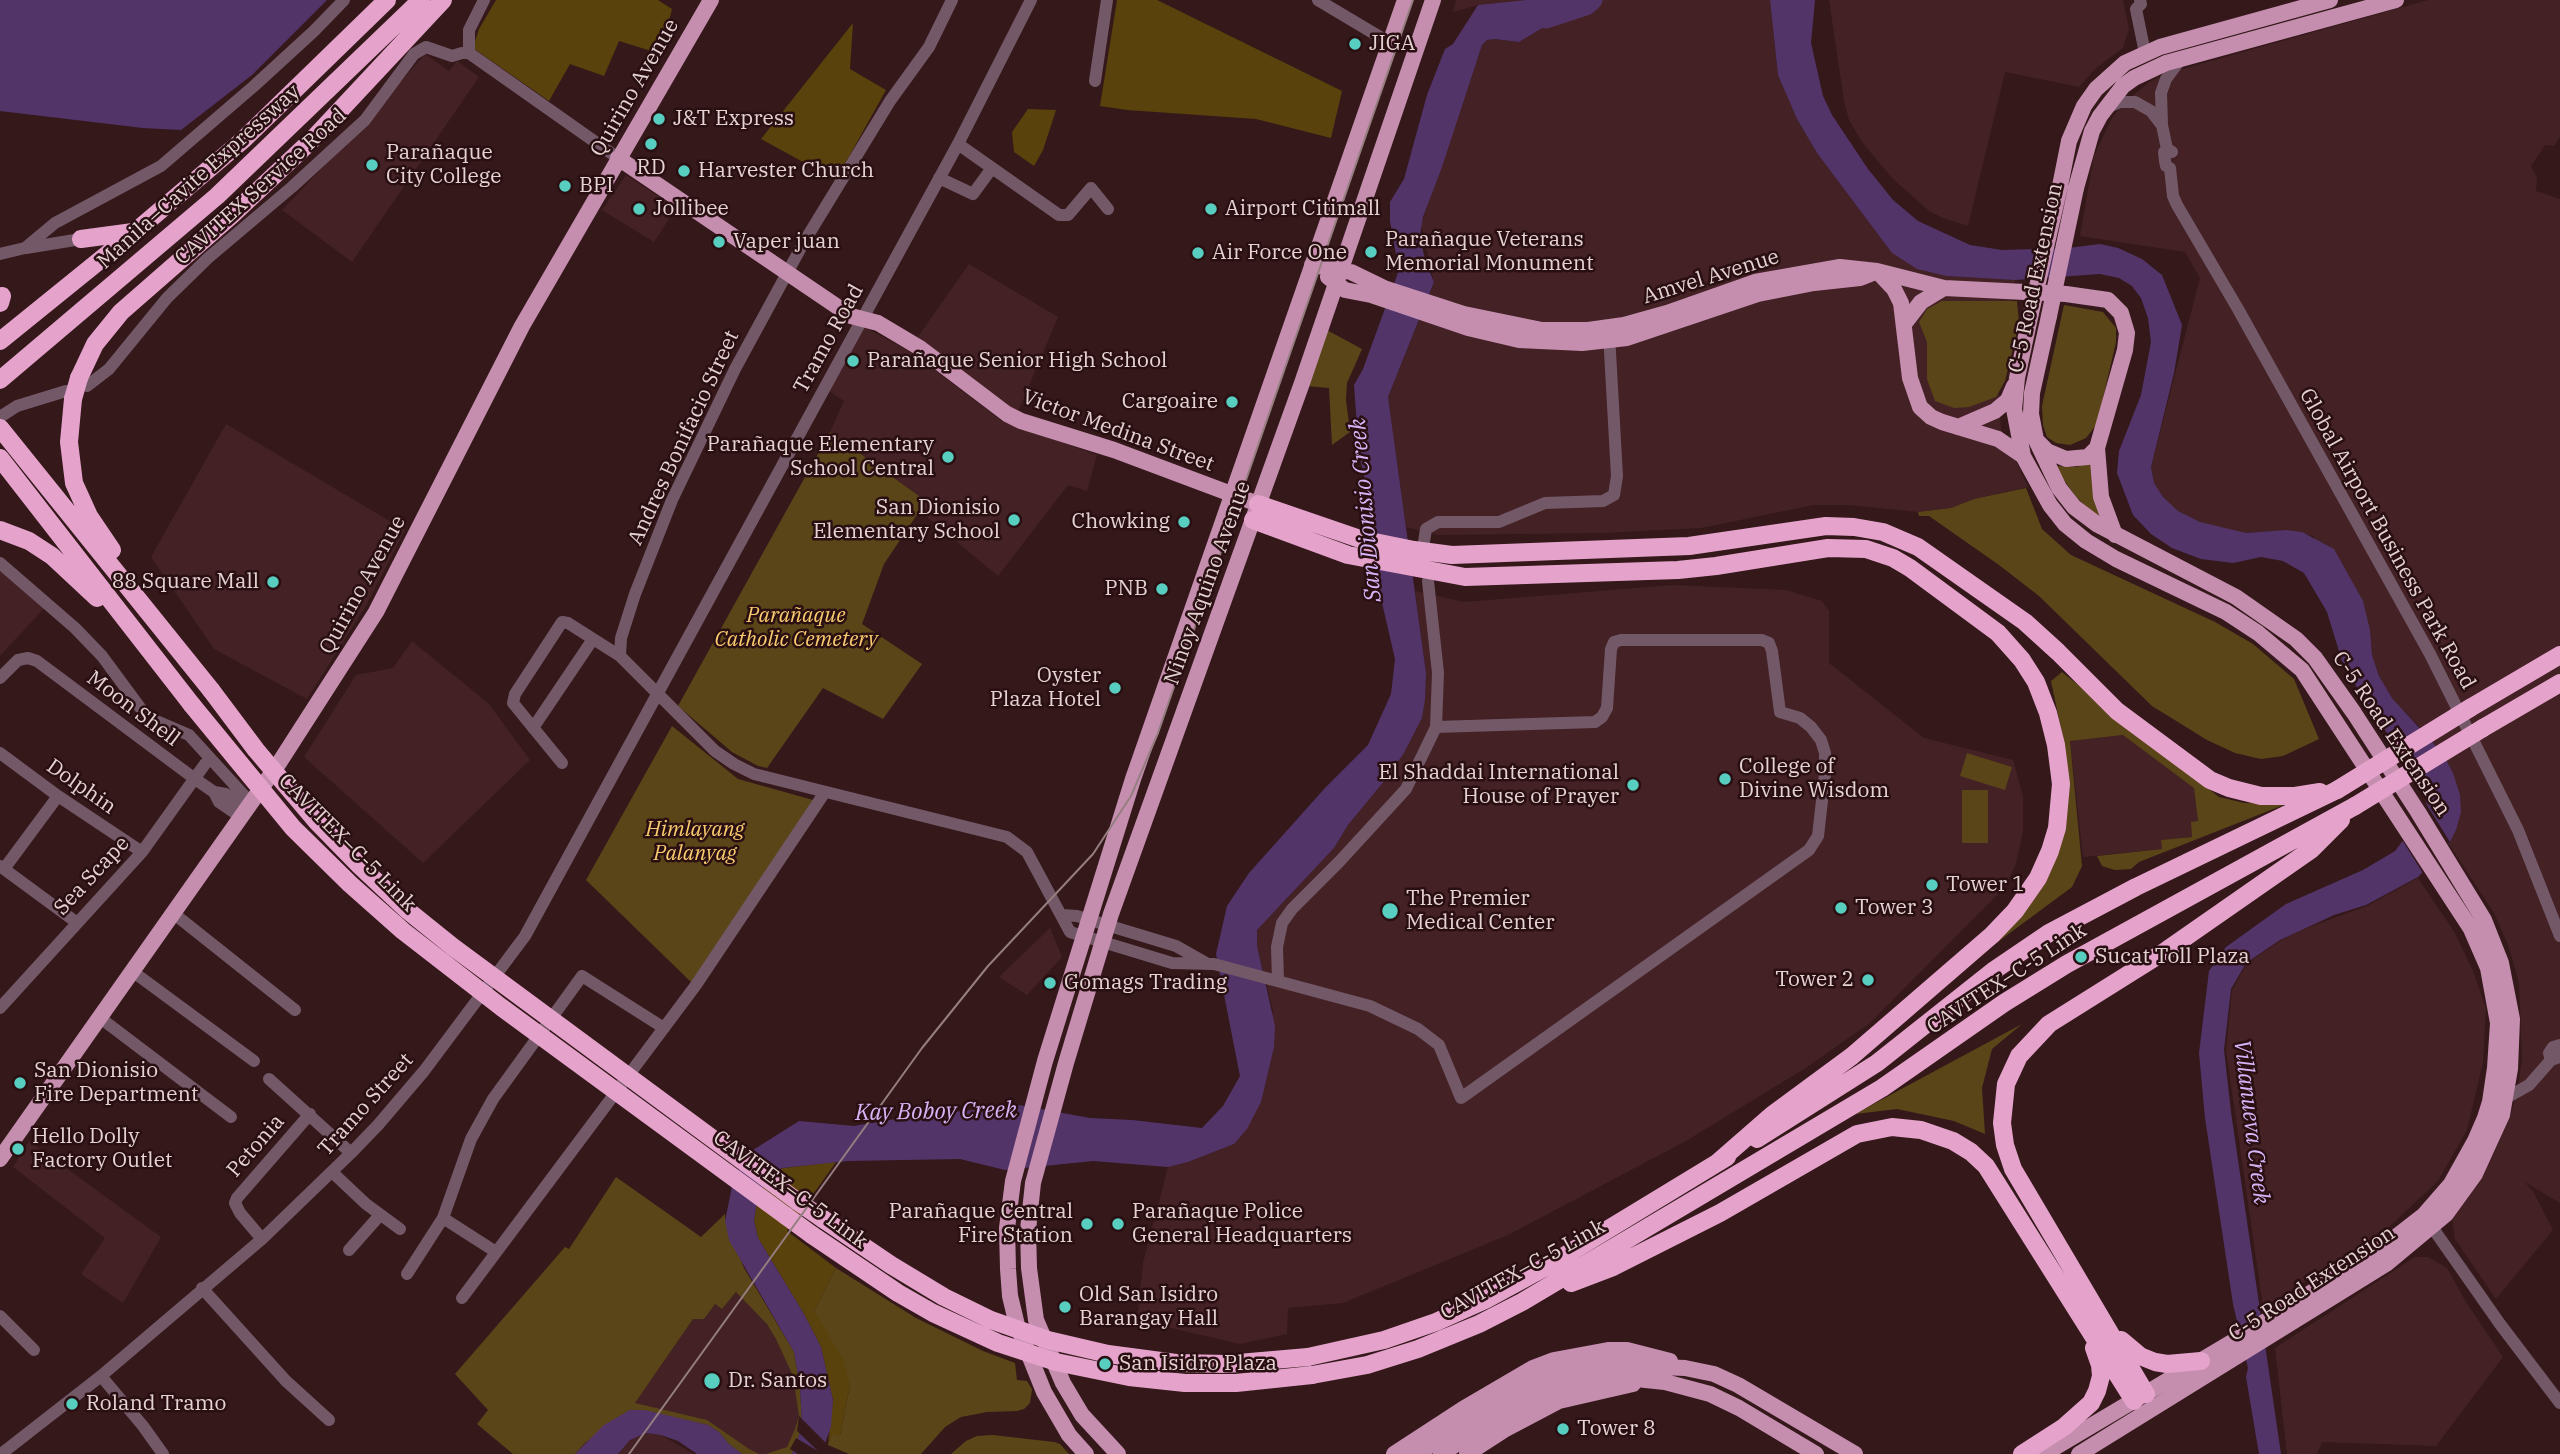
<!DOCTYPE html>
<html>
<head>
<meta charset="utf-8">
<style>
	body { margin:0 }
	canvas { display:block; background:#34181a }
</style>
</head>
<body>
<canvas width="2560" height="1454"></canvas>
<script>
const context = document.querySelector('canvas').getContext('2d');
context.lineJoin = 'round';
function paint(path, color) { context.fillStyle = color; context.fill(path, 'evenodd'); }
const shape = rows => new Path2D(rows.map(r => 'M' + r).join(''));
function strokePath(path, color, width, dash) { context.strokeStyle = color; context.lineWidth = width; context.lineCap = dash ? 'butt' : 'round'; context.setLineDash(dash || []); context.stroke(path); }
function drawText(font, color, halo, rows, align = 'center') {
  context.font = font + ' "IBM Plex Serif",serif'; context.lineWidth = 5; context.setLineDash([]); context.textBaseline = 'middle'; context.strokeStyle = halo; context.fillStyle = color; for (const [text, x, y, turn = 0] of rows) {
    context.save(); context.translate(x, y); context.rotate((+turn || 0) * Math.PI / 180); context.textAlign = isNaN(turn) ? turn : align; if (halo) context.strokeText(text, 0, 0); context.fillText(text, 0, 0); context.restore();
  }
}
const built = shape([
	[1456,0,1526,0,1478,5,1453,12],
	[1589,0,1770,0,1778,75,1797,119,1817,153,1892,253,1946,276,2015,280,1998,385,2001,429,2028,487,1974,499,1951,508,1918,512,1849,505,1814,505,1701,528,1602,533,1437,535,1406,527,1388,397,1434,283,1421,225,1482,45,1487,40,1495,39,1519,42],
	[1829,0,2123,0,2129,29,2123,48,2096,68,2079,87,2005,72,1968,226,1943,218,1929,211,1892,178,1862,142,1849,120,1844,101],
	[2428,0,2560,0,2560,137,2554,146,2545,145,2531,166,2537,178,2536,191,2560,199,2560,1203,2525,1182,2534,1193,2553,1230,2496,1299,2455,1239,2452,1218,2491,1160,2510,1117,2518,1087,2522,1059,2519,983,2509,947,2494,913,2449,844,2456,830,2430,738,2392,698,2379,676,2372,655,2370,630,2313,536,2286,530,2246,533,2228,531,2200,522,2178,511,2163,497,2154,483,2151,467,2200,278,2185,252,2080,236,2094,156,2112,118,2125,102,2148,83,2165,74],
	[425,54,449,71,457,61,479,77,352,262,282,210,363,125],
	[626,175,676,208,654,242,602,210],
	[969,264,1058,317,1018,412,917,338],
	[861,325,912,353,1002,421,1097,455,1087,491,1068,485,998,576,920,511,926,501,830,432,844,401,826,389],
	[226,424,405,530,366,606,307,699,214,649,151,557],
	[1,571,46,606,0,656,0,573],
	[1674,585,1786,590,1822,601,1829,611,1829,663,1924,738,2013,760,2023,796,2023,831,2016,864,2005,887,1870,1023,1804,1069,1686,1141,1508,1235,1343,1303,1288,1308,1287,1334,1240,1344,1137,1320,1143,1263,1168,1167,1188,1162,1234,1144,1273,1011,1257,946,1257,930,1334,848,1348,825,1385,780,1404,753,1422,718,1426,673,1415,591,1464,602],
	[412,641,489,704,530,760,423,863,304,757,356,675,393,668],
	[2123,735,2194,787,2198,821,2192,837,2162,840,2162,849,2083,857,2070,741],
	[2418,878,2455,933,2473,971,2486,1008,2483,1062,2467,1130,2438,1181,2375,1240,2263,1307,2226,1050,2232,990,2247,963,2280,941,2301,930,2367,906],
	[1050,928,1062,957,1027,995,999,977],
	[29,1141,161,1237,123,1303,81,1274,105,1238,13,1167],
	[2415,1257,2428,1257,2447,1268,2466,1302,2503,1357,2436,1446,2322,1442,2317,1454,2287,1454,2275,1348],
	[738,1290,792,1346,802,1427,792,1454,742,1454,630,1410,693,1319,715,1304,722,1309],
	[646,1433,661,1435,694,1454,618,1454,630,1440]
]);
const green = shape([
	[1942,301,2017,301,2019,323,2005,381,1996,397,1969,407,1954,408,1935,401,1927,379,1927,342,1919,322,1927,309],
	[2064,305,2103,312,2116,328,2116,342,2097,424,2086,438,2070,445,2056,443,2047,437,2043,425,2042,406],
	[1325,329,1362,349,1347,383,1346,400,1350,432,1332,445,1329,388,1306,386],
	[830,432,926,501,884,564,862,624,922,664,883,719,823,688,767,768,758,766,732,752,678,706],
	[2093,460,2101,520,2077,498,2055,468,2057,466,2077,467],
	[2026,488,2042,529,2071,555,2215,622,2253,644,2294,679,2319,739,2283,756,2261,759,2235,753,2207,740,2152,706,2039,596,1999,565,1929,516,1919,516,1918,512,1951,508,1974,499],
	[2062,672,2219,797,2244,803,2286,804,2139,862,2131,869,2115,870,2102,866,2097,856,2162,849,2161,840,2192,837,2191,822,2198,821,2194,788,2123,735,2070,741,2082,866,2072,887,1995,944,2045,883,2068,792,2063,738,2051,681],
	[672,726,738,779,813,800,692,983,586,880],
	[1967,753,2012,767,2005,790,1960,776],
	[1962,790,1988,790,1988,843,1962,843],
	[2022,1024,1992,1049,1982,1088,1985,1134,1954,1121,1897,1109,1855,1114],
	[616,1177,701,1237,725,1214,725,1221,744,1268,794,1352,800,1387,802,1427,792,1454,766,1454,787,1447,795,1429,799,1416,793,1376,776,1339,767,1324,736,1292,722,1309,715,1304,704,1319,693,1319,635,1403,707,1420,749,1449,759,1454,742,1454,729,1444,719,1432,708,1425,640,1410,630,1410,585,1443,575,1454,513,1454,477,1424,488,1410,455,1374,565,1247,569,1249],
	[836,1268,916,1318,983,1351,1015,1363,1017,1380,1027,1381,1032,1389,1030,1403,1024,1409,1017,1411,987,1412,961,1417,945,1427,921,1454,849,1454,828,1445,832,1433,840,1435,850,1385,814,1311],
	[993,1435,1054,1442,1060,1444,1069,1454,951,1454,966,1441,977,1436]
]);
const forest = shape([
	[496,0,658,0,672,9,661,54,619,41,604,76,570,64,549,101,473,48,479,29],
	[1117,0,1157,0,1342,91,1331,138,1256,119,1127,110,1100,106],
	[853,23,850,69,886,90,836,180,761,139],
	[1028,109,1056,110,1043,150,1034,166,1014,152,1012,132],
	[836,1162,787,1231,836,1268,814,1311,843,1359,850,1385,840,1435,832,1434,828,1445,833,1400,821,1347,804,1314,758,1238,754,1221,758,1195,767,1181,783,1168]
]);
const water = shape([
	[0,0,327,0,252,75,181,130,143,128,0,111],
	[1526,0,1589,0,1519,42,1495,39,1487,40,1482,45,1442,167,1423,217,1420,235,1425,261,1434,282,1388,397,1426,673,1425,699,1422,718,1404,753,1385,780,1348,825,1334,848,1257,930,1257,946,1275,1026,1274,1047,1261,1102,1247,1129,1234,1144,1188,1162,1168,1167,1093,1161,1005,1170,960,1159,848,1161,782,1168,767,1181,758,1195,754,1221,758,1238,804,1314,821,1347,833,1400,831,1427,821,1454,792,1454,802,1427,800,1387,794,1352,729,1240,725,1221,734,1177,753,1150,799,1121,854,1126,907,1117,1019,1105,1090,1118,1132,1120,1202,1128,1223,1106,1240,1076,1216,954,1227,906,1249,873,1325,788,1368,745,1391,694,1395,659,1370,551,1372,511,1359,454,1354,385,1363,369,1399,270,1390,221,1390,202,1404,179,1427,95,1445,49,1453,44,1478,5],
	[1770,0,1815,0,1811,43,1823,96,1832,115,1868,169,1893,200,1918,221,1970,245,2002,250,2068,248,2100,244,2118,248,2142,259,2162,275,2182,325,2174,373,2151,467,2154,483,2163,497,2178,511,2200,522,2246,533,2286,530,2302,532,2334,549,2363,601,2370,630,2372,655,2379,676,2392,698,2443,754,2453,773,2460,795,2461,812,2456,830,2449,844,2418,877,2366,905,2334,915,2280,940,2246,963,2231,989,2224,1050,2231,1112,2281,1454,2259,1454,2246,1377,2248,1368,2233,1304,2205,1118,2199,1053,2209,971,2226,947,2286,904,2363,870,2395,851,2420,818,2427,800,2427,792,2360,693,2342,661,2327,612,2304,573,2283,561,2261,557,2233,563,2201,559,2172,548,2151,534,2133,515,2117,473,2119,451,2141,395,2151,342,2148,318,2141,298,2132,286,2119,278,2100,274,2015,280,1946,276,1917,269,1892,253,1817,153,1797,119,1778,75],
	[630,1410,645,1410,708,1425,719,1432,729,1444,742,1454,697,1454,678,1441,661,1435,646,1433,630,1440,618,1454,575,1454,604,1425]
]);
const pier = shape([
	[2425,802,2450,842,2424,875,2401,838],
	[799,1416,828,1445,822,1454,798,1454,790,1449,796,1438,818,1451,797,1431]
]);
const river = shape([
	[1546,19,1586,6,1593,0]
]);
const minor = shape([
	[952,0,929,47,890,101,804,242,735,369,672,500,635,594,621,638,620,656,715,751,734,764,754,774,1007,837,1027,852,1070,932,1172,963,1214,964,1370,1006,1418,1029,1439,1045,1461,1098,1809,850,1818,836,1825,774,1825,753,1821,740,1811,727,1800,718,1780,712,1772,651,1769,643,1762,640,1621,640,1614,642,1611,649,1607,708,1602,717,1595,722,1436,727],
	[1318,0,1390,43],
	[2140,0,2141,4,2136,9,2145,53],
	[469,53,618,158],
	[469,53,469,30,484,0],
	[1095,81,1107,0],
	[2106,108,2120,102,2135,102,2151,111,2161,124],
	[958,144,1059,215,1068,215,1091,188,1108,209],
	[2167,149,2164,152,2165,161,2166,166,2170,168,2173,196,2177,205,2238,309,2430,654,2518,830,2560,936],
	[2172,152,2167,149,2162,125,2161,93,2166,79,2181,59],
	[939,178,973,194,992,168],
	[26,248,81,239],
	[0,254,25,248,55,223,161,166,254,86,314,31,344,0],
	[87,386,109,369,167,298,208,258,292,187,365,120,414,54,426,47,452,56,462,53,469,53],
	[0,417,17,406,66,391],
	[1424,542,1426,529,1438,522,1499,522,1545,503,1603,501,1614,495,1617,476,1609,334],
	[0,563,75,628,102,656,147,717,189,735,251,803],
	[0,678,18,660,28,658,37,661,195,779,214,792,226,794,247,809],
	[533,728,593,639],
	[0,753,58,796,142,852],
	[562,763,513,703,515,694,562,622,568,623,620,656],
	[214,792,219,802,241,817],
	[0,866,76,922],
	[4,869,58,796],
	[173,913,295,1010],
	[1062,915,1077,916,1176,946,1206,963],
	[132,971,254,1061],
	[1278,980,1277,947,1282,923,1292,909,1339,862,1406,789,1436,727,1438,673,1428,581],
	[0,1008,142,852,205,764],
	[99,1017,231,1117],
	[2551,1060,2549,1053,2553,1047,2560,1045],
	[269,1079,351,1153],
	[2506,1098,2529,1085,2551,1060,2560,1057],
	[332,1172,366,1204,400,1229],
	[443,1218,496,1252],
	[2432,1227,2500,1324,2560,1403],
	[262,1239,240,1213,235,1203,237,1198,310,1114],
	[349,1250,380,1215],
	[407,1274,443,1218,471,1139,493,1099,582,976,664,1028],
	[202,1288,286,1381,329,1420],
	[462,1298,696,985,825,792],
	[0,1316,34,1350],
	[101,1376,143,1426,163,1454],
	[1,1454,101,1376,262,1239,351,1153,378,1125,424,1071,525,936,958,144,1031,0]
]);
const major = shape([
	[618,158,851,316,878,323,920,348,1007,414,1021,421,1114,450,1258,504],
	[2060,186,2069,141,2084,106,2096,89,2125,63,2160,47,2330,0],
	[2076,188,2092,131,2100,116,2123,86,2134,78,2166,63,2396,0],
	[1312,265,1351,272,1384,288,1464,314,1542,330,1588,330,1624,325,1667,313,1755,282,1840,267,1877,271,1944,288,2066,294,2108,300,2121,313,2127,333,2125,350,2097,448,2101,497,2115,535],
	[1879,273,1894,289,1901,303,1910,378,1920,407,1931,417,1942,422,1998,439,2023,456],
	[1328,277,1345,290,1371,295,1468,328,1519,340,1582,343,1627,338,1758,294,1814,283,1860,278,1875,272],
	[2031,313,2017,378,2014,409,2023,456,2050,505,2065,524,2086,541,2116,559,2226,612,2258,633,2302,670,2471,929,2488,968,2498,1023,2495,1068,2490,1102,2485,1118,2475,1141,2451,1184,2424,1215,2379,1250,2234,1341,2044,1454],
	[2049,316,2032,393,2031,414,2036,440,2059,488,2074,507,2098,525,2236,597,2296,639,2315,658,2354,713,2418,812,2484,920,2501,963,2512,1019,2510,1069,2502,1115,2475,1174,2446,1214,2386,1264,2079,1454],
	[1904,324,1921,302,1944,288],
	[1958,427,1995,411,2008,400,2014,386],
	[2038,442,2047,451,2066,459,2088,457,2097,448],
	[0,1159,279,763,376,612,522,326,711,0],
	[1086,1454,1069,1435,1044,1392,1017,1325,1010,1296,1008,1269,1007,1228,1013,1181,1045,1061,1133,779,1405,0],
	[1118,1454,1082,1415,1063,1383,1036,1320,1029,1268,1028,1230,1033,1183,1066,1063,1111,914,1302,383,1433,0],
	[1394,1454,1463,1409,1533,1368,1554,1360,1608,1350,1627,1350,1670,1361],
	[1417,1454,1467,1421,1537,1383,1562,1372,1614,1365,1685,1368,1714,1374,1738,1385,1855,1454],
	[1441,1454,1494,1420,1554,1389,1590,1379,1617,1377,1665,1382,1710,1394,1739,1408,1816,1454],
	[1467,1454,1504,1430,1559,1401,1633,1384]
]);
const highway = shape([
	[81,239,133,232],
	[0,303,2,296],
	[0,341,136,231,243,140,387,0],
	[79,378,95,344,121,312,232,215,314,138,443,0],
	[0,380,217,196,421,0],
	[73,399,69,442,74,483,89,516,112,550],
	[0,428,211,690],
	[0,458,192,705],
	[1258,504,1360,539,1414,550,1452,555,1689,546,1826,526,1854,527,1883,532,1918,547,2025,622,2058,652,2117,711,2210,780,2229,788,2261,796,2295,796,2320,792],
	[1253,520,1348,555,1465,577,1678,570,1716,566,1828,548,1866,549,1893,558,1910,568,1998,633,2022,660,2036,682,2048,713,2056,745,2061,784,2057,828,2050,851,2038,878,2015,911,1992,935,1852,1056,1772,1115,1717,1163],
	[0,530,29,541,52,556,97,598],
	[2470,708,2560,655],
	[2483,728,2560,683],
	[1757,1139,1877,1063,1993,971,2049,933,2136,887,2337,790],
	[797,1201,823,1219],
	[786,1216,812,1235],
	[1571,1283,1613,1267,1720,1213,1857,1134,1892,1127,1921,1130,1953,1141,1971,1152,1986,1166,2134,1401],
	[2121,1340,2140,1356,2155,1362,2167,1364,2201,1361],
	[1308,1357,1384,1340,1436,1322,1485,1300,1551,1264,1727,1157],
	[1312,1375,1367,1365,1418,1349,1479,1324,1522,1302,1882,1088,2004,1003,2067,964,2355,806],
	[2146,1394,2013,1169,2005,1145,2002,1123,2006,1084,2019,1056,2049,1024,2167,950,2312,849,2341,820],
	[2022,1454,2064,1427,2091,1403,2097,1391,2101,1376,2100,1365,2094,1348]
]);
const tram = shape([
	[629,1454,922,1048,988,966,1093,854,1131,796,1158,733,1413,0]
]);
const majorBridge = shape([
	[2031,313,2060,186],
	[2049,316,2076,188]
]);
const highwayBridge = shape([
	[73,399,79,378],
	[211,690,256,750,317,822,360,866,407,910,453,947,797,1201],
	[192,705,293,828,350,884,403,931,501,1007,786,1216],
	[2337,790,2470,708],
	[2355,806,2483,728],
	[823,1219,891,1265,944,1297,991,1320,1048,1340,1108,1354,1176,1363,1227,1364,1308,1357],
	[812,1235,898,1293,933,1313,998,1343,1056,1362,1129,1377,1185,1383,1236,1383,1312,1375]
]);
const markers = [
	[1355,44,7,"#58cec0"],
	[659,119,7,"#58cec0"],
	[651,144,7,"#58cec0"],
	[372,165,7,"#58cec0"],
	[684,171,7,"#58cec0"],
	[565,186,7,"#58cec0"],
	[639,209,7,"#58cec0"],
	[1211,209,7,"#58cec0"],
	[719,242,7,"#58cec0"],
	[1371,252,7,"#58cec0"],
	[1198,253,7,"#58cec0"],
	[853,361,7,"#58cec0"],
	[1232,402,7,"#58cec0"],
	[948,457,7,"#58cec0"],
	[1014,520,7,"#58cec0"],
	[1184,522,7,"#58cec0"],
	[273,582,7,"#58cec0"],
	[1162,589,7,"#58cec0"],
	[1115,688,7,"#58cec0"],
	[1725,779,7,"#58cec0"],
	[1633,785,7,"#58cec0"],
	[1932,885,7,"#58cec0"],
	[1841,908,7,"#58cec0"],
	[1390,911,9,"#58cec0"],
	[2081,957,7,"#58cec0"],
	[1868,980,7,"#58cec0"],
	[1050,983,7,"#58cec0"],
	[20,1083,7,"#58cec0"],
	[18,1149,7,"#58cec0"],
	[1087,1224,7,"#58cec0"],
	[1118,1224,7,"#58cec0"],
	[1065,1307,7,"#58cec0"],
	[1105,1364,7,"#58cec0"],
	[712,1381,9,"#58cec0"],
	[72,1404,7,"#58cec0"],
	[1563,1429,7,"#58cec0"]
];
const poiNames = [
	["JIGA",1369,44],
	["J&T Express",673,119],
	["Parañaque",386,153],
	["City College",386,177],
	["RD",651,168,"center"],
	["Harvester Church",698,171],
	["BPI",579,186],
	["Jollibee",653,209],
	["Airport Citimall",1225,209],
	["Parañaque Veterans",1385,240],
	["Memorial Monument",1385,264],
	["Vaper juan",733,242],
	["Air Force One",1212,253],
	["Parañaque Senior High School",867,361],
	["Cargoaire",1218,402,"right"],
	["Parañaque Elementary",934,445,"right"],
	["School Central",934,469,"right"],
	["San Dionisio",1000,508,"right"],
	["Elementary School",1000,532,"right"],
	["Chowking",1170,522,"right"],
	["88 Square Mall",259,582,"right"],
	["PNB",1148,589,"right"],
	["Oyster",1101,676,"right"],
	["Plaza Hotel",1101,700,"right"],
	["College of",1739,767],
	["Divine Wisdom",1739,791],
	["El Shaddai International",1619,773,"right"],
	["House of Prayer",1619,797,"right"],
	["Tower 1",1946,885],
	["The Premier",1406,899],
	["Medical Center",1406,923],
	["Tower 3",1855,908],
	["Sucat Toll Plaza",2095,957],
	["Tower 2",1854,980,"right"],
	["Gomags Trading",1064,983],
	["San Dionisio",34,1071],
	["Fire Department",34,1095],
	["Hello Dolly",32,1137],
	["Factory Outlet",32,1161],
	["Parañaque Central",1073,1212,"right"],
	["Fire Station",1073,1236,"right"],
	["Parañaque Police",1132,1212],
	["General Headquarters",1132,1236],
	["Old San Isidro",1079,1295],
	["Barangay Hall",1079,1319],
	["San Isidro Plaza",1119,1364],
	["Dr. Santos",728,1381],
	["Roland Tramo",86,1404],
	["Tower 8",1577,1429]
];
const streetNames = [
	["Quirino Avenue",635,88,-60],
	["Manila–Cavite Expressway",199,177,-42],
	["CAVITEX Service Road",261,187,-42],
	["Amvel Avenue",1711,277,-17],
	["C-5 Road Extension",2036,278,-78],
	["Tramo Road",829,339,-61],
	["Victor Medina Street",1118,431,20],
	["Andres Bonifacio Street",684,438,-65],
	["Global Airport Business Park Road",2387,539,61],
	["Ninoy Aquino Avenue",1208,583,-70],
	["Quirino Avenue",363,585,-61],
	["Moon Shell",133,709,37],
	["C-5 Road Extension",2391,734,56],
	["Dolphin",81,787,35],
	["CAVITEX–C-5 Link",347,843,45],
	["Sea Scape",92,876,-47],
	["CAVITEX–C-5 Link",2007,979,-33],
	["Tramo Street",366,1105,-48],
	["Petonia",256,1146,-49],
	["CAVITEX–C-5 Link",790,1190,36],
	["CAVITEX–C-5 Link",1523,1270,-29],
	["C-5 Road Extension",2312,1284,-33]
];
const parkNames = [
	["Parañaque",796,616],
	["Catholic Cemetery",796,640],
	["Himlayang",695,830],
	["Palanyag",695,854]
];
const waterNames = [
	["San Dionisio Creek",1366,510,-95],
	["Kay Boboy Creek",936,1112,-1],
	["Villanueva Creek",2251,1122,83]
];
paint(built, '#432124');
paint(green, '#5a4518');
paint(forest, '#59420b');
paint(water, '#523469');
paint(pier, '#34181a');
strokePath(river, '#523469', 19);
strokePath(minor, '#735868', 12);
strokePath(major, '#c58eaf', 16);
strokePath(highway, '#e5a3cc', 18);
strokePath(tram, '#957e7f', 2);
strokePath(majorBridge, '#c58eaf', 16);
strokePath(highwayBridge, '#e5a3cc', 18);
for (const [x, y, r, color] of markers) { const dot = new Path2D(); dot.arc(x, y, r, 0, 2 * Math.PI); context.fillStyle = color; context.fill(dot); strokePath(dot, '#290f11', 2.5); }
drawText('21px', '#e5d2d2', '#290f11', poiNames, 'left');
drawText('21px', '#e5d2d2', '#290f11', streetNames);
drawText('italic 21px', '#facc6f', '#290f11', parkNames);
drawText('italic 23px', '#d7b4f7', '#290f11', waterNames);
</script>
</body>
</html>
